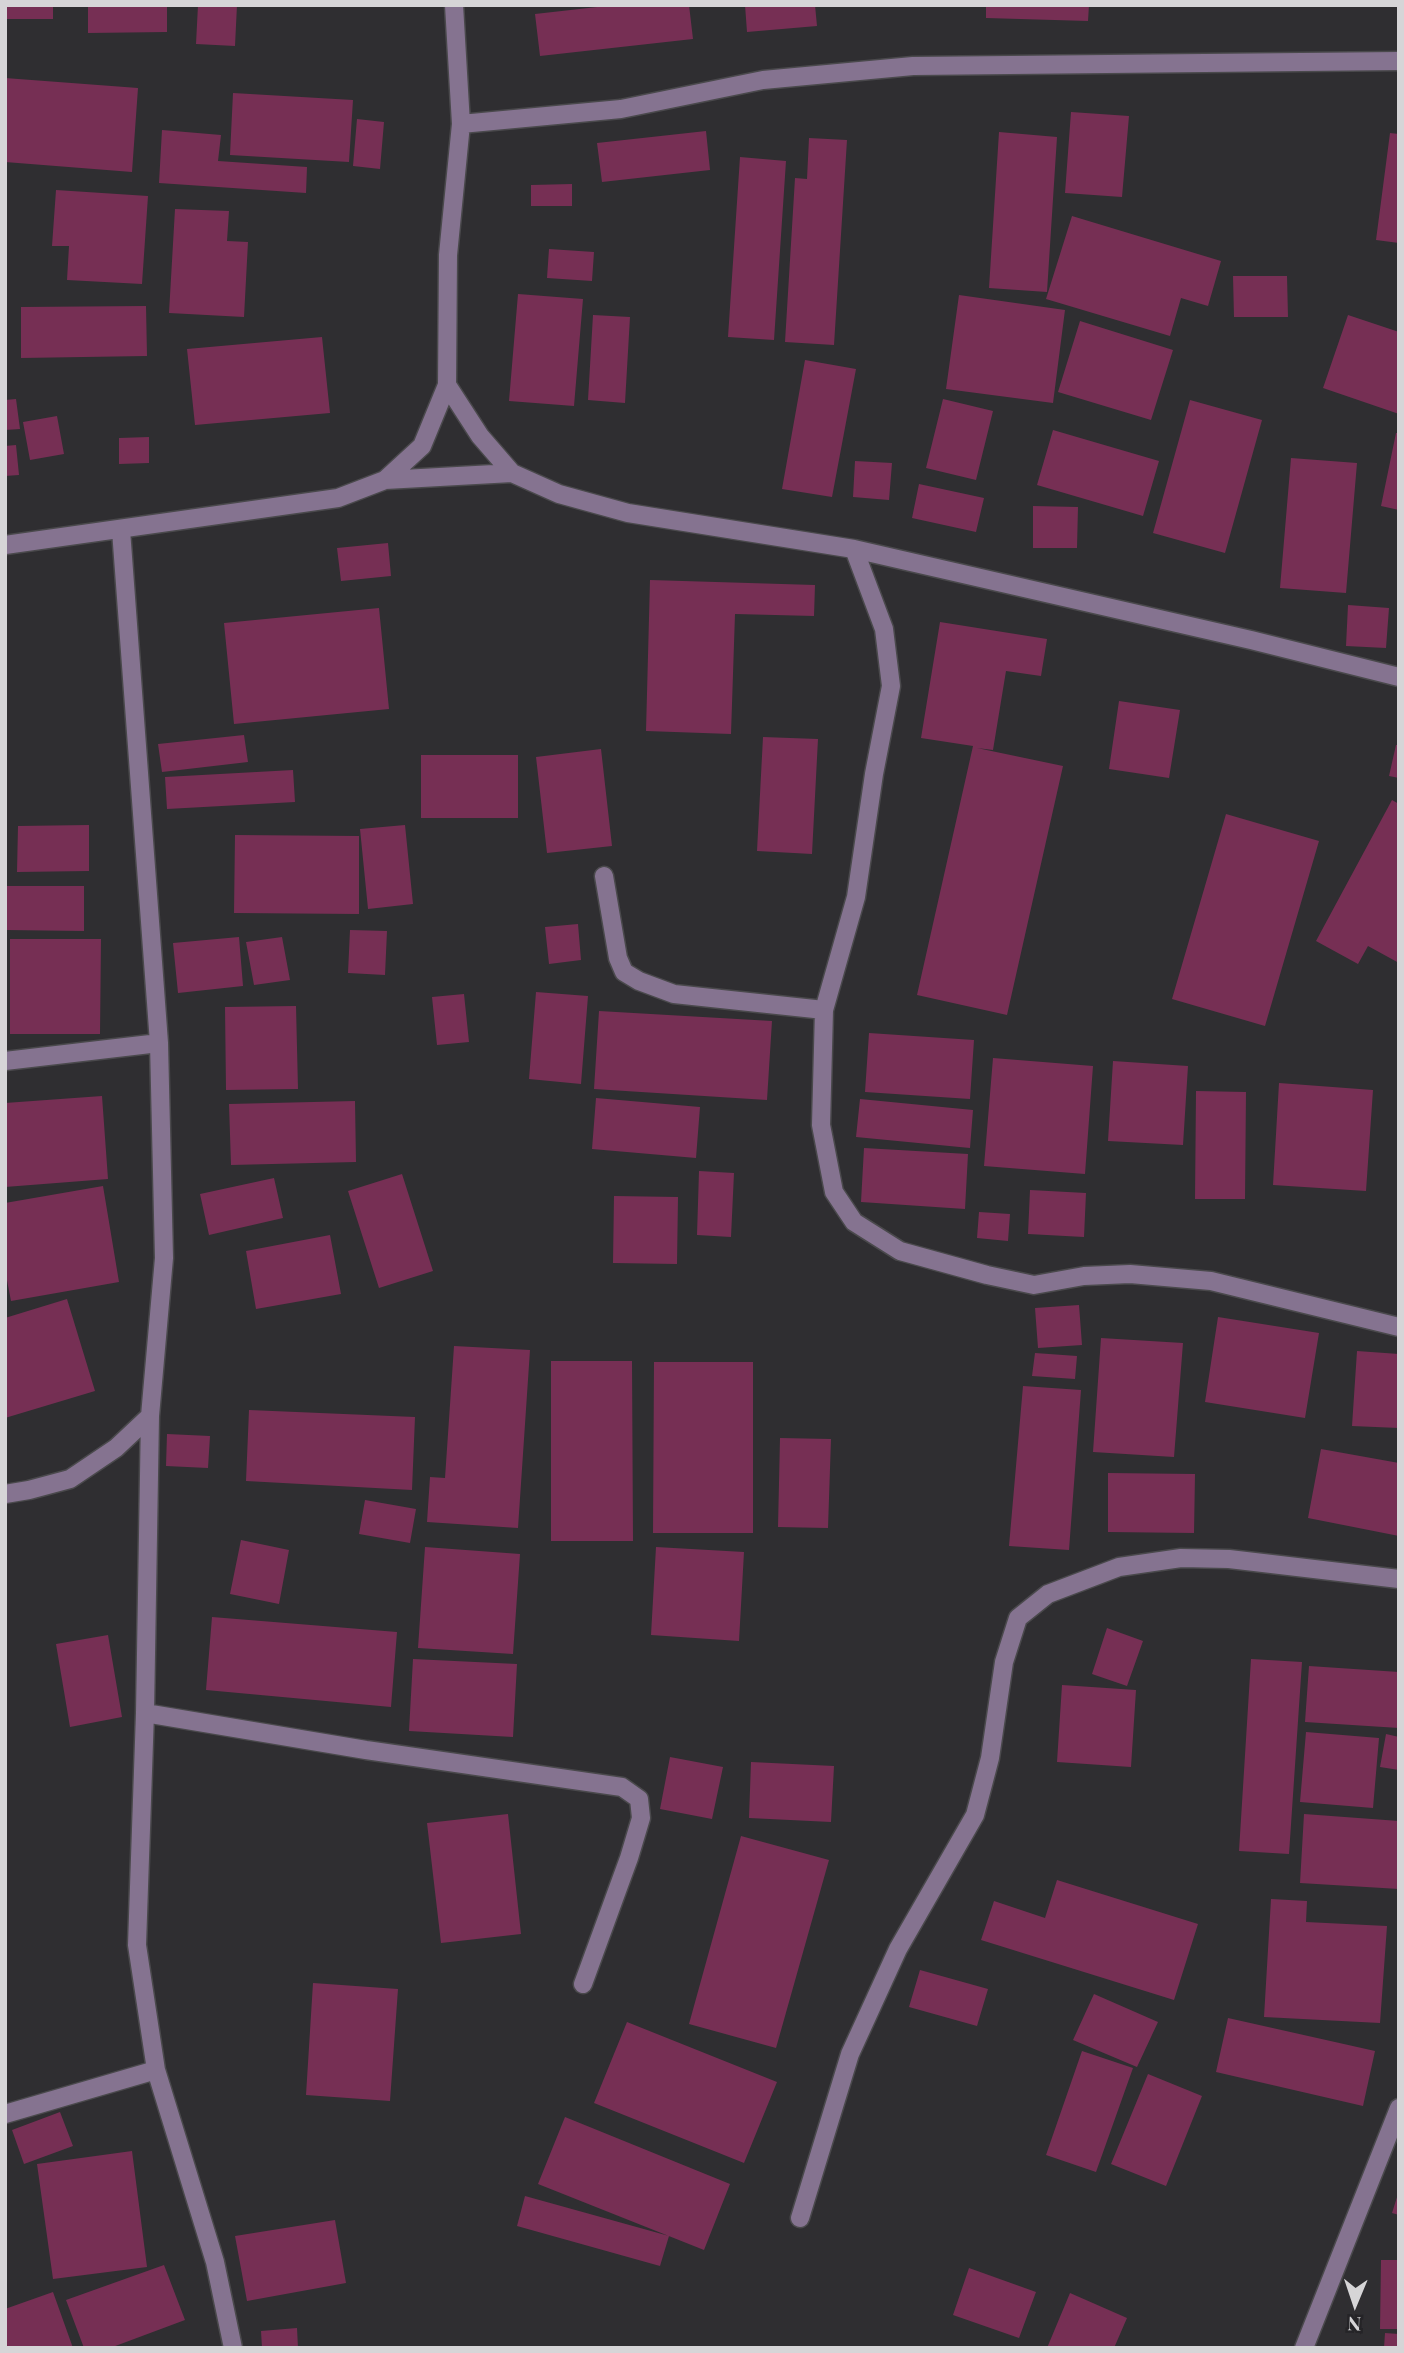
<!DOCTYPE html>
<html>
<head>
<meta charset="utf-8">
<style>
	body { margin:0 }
	#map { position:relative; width:1404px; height:2353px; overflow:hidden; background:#2f2e31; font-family:"Playfair Display",serif }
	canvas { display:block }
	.frame { position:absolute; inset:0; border:7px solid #d6d5d7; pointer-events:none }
	.north { position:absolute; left:1320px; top:2269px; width:70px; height:70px; -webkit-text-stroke:5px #252427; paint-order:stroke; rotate:182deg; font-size:19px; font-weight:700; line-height:28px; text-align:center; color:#d6d5d7 }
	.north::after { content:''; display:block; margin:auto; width:24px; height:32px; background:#d6d5d7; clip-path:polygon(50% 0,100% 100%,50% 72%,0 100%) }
</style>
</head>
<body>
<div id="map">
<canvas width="1404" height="2353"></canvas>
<div class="frame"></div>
<div class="north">N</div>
</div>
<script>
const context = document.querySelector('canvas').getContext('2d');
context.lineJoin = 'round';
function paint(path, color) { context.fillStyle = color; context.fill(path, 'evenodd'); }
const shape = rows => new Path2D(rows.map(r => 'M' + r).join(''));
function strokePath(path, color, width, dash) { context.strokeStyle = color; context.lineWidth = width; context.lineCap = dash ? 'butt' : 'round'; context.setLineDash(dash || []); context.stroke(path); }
const building = shape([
	[5,5,53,5,53,19,5,19],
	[88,5,167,5,167,32,88,33],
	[198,5,237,5,235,46,196,44],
	[615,5,689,5,693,39,540,56,535,14],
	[745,5,815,5,817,26,747,32],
	[986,5,1089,5,1088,21,986,18],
	[5,78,138,88,132,172,5,162],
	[233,93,353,100,349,162,230,155],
	[1071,112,1129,116,1122,197,1065,193],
	[357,119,384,122,380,169,353,166],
	[162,130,221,135,218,161,307,167,306,193,159,183],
	[706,131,710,170,602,182,597,143],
	[999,132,1057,137,1047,292,989,288],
	[1390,133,1399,134,1399,243,1376,240],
	[809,138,847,140,834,345,785,342,795,178,807,179],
	[740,157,786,161,774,340,728,337],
	[572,184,572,206,531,206,531,185],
	[56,190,148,196,142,284,67,280,69,246,52,246],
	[175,209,229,211,227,241,248,242,244,317,169,313],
	[1072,216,1221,261,1208,306,1181,298,1170,336,1046,299],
	[549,249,594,252,592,281,547,278],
	[1233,276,1287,276,1288,317,1234,317],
	[518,294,583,299,574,406,509,401],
	[959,295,1065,310,1053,403,946,389],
	[146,306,147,356,21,358,21,307],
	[593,315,630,317,625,403,588,400],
	[1348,315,1399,332,1399,414,1323,388],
	[1080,321,1173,350,1151,420,1058,392],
	[322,337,330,413,195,425,187,349],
	[805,360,856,369,832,497,782,489],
	[16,399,20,429,5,430,5,400],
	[943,399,993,411,976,480,926,468],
	[1190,400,1262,420,1225,553,1153,533],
	[57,416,64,454,30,460,23,422],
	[1053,430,1159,461,1143,516,1037,485],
	[1396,433,1399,433,1399,510,1381,506],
	[149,437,149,463,119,464,119,438],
	[16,445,19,475,5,476,5,446],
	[1291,458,1357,463,1346,593,1280,588],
	[855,461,892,463,889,500,853,497],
	[919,484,984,498,976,532,912,518],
	[1033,506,1078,507,1077,548,1033,548],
	[388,543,391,576,341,581,337,548],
	[650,580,815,585,814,616,735,614,731,734,646,731],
	[1348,605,1389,608,1386,648,1346,646],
	[379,608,389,709,234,724,224,623],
	[940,622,1047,639,1041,676,1006,671,993,750,977,748,1063,766,1007,1015,917,995,973,746,921,738],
	[1119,701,1180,710,1169,778,1109,769],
	[244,735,248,762,162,772,158,744],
	[763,737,818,739,812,854,757,851],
	[1396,745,1399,745,1399,778,1389,776],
	[601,749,612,846,547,853,536,757],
	[421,755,518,755,518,818,421,818],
	[293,770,295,802,167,809,165,777],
	[1392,800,1399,804,1399,963,1368,946,1358,964,1316,941],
	[1226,814,1319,841,1265,1026,1172,999],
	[89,825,89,871,17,872,18,826],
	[405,825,413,904,368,909,360,829],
	[235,835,359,836,359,914,234,913],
	[5,886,84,886,84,931,5,930],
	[578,924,581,960,549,964,545,927],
	[350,930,387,931,385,975,348,973],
	[239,937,243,986,178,993,173,943],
	[282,937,290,980,254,985,246,942],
	[10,939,101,939,100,1034,10,1034],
	[536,992,588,996,581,1084,529,1079],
	[464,994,469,1042,437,1045,432,997],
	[296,1006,298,1089,226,1090,225,1007],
	[599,1011,772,1021,767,1100,594,1089],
	[869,1033,974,1040,970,1099,865,1092],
	[993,1058,1093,1066,1085,1174,984,1166],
	[1113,1061,1188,1066,1183,1145,1108,1141],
	[1279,1083,1373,1090,1366,1191,1273,1185],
	[1196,1091,1246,1092,1245,1199,1195,1199],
	[102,1096,108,1179,5,1187,5,1103],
	[596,1098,700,1107,696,1158,592,1149],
	[860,1099,973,1110,970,1148,856,1137],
	[355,1101,356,1162,231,1165,229,1104],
	[864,1148,968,1154,965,1209,861,1202],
	[699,1171,734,1173,731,1237,697,1235],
	[402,1174,433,1271,379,1288,348,1191],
	[274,1178,283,1218,209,1235,200,1194],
	[103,1186,119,1282,11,1301,5,1270,5,1203],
	[1030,1190,1086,1193,1084,1237,1028,1234],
	[614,1196,678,1197,677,1264,613,1263],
	[979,1212,1010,1214,1008,1241,977,1238],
	[330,1235,341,1294,256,1309,246,1251],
	[67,1299,95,1391,5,1418,5,1318],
	[1079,1305,1082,1345,1038,1348,1035,1308],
	[1218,1317,1319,1333,1305,1418,1205,1402],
	[1101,1338,1183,1343,1174,1457,1093,1452],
	[454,1346,530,1350,518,1528,427,1522,430,1477,445,1478],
	[1357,1351,1399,1354,1399,1428,1352,1426],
	[1035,1353,1077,1356,1075,1379,1032,1376],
	[551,1361,632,1361,633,1541,551,1541],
	[654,1362,753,1362,753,1533,653,1533],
	[1023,1386,1081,1390,1069,1550,1009,1546],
	[249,1410,415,1417,412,1490,246,1481],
	[167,1434,210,1436,208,1468,166,1466],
	[780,1438,831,1439,828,1528,778,1527],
	[1321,1449,1399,1463,1399,1536,1308,1518],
	[1108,1473,1195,1474,1194,1533,1108,1532],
	[365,1500,416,1509,410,1543,359,1534],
	[241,1540,289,1550,279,1604,230,1594],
	[425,1547,520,1554,513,1654,418,1648],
	[656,1547,744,1552,739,1641,651,1635],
	[212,1617,397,1632,391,1707,206,1690],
	[1107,1628,1143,1641,1127,1686,1092,1674],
	[108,1635,122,1717,70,1727,56,1644],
	[413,1659,517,1664,513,1737,409,1731],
	[1251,1659,1302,1662,1289,1854,1239,1851],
	[1309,1666,1399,1672,1399,1728,1305,1722],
	[1062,1685,1136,1690,1131,1767,1057,1762],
	[1306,1732,1379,1738,1373,1808,1300,1802],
	[1386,1734,1399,1737,1399,1770,1380,1767],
	[670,1757,723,1767,712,1819,660,1809],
	[751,1762,834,1766,831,1822,749,1818],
	[508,1814,521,1934,441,1943,427,1823],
	[1304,1814,1399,1821,1399,1889,1300,1883],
	[741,1836,829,1860,776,2048,689,2024],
	[1057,1880,1198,1924,1174,2000,981,1940,994,1901,1045,1918],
	[1271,1899,1307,1901,1306,1922,1387,1926,1380,2023,1264,2017],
	[920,1970,988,1989,977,2026,909,2007],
	[313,1983,398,1989,390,2101,306,2095],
	[1094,1994,1158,2022,1137,2067,1073,2040],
	[1228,2018,1375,2051,1363,2106,1216,2072],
	[627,2022,777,2082,744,2163,594,2103],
	[1082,2051,1133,2068,1096,2172,1046,2155],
	[1148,2074,1202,2096,1166,2186,1111,2164],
	[60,2112,73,2146,24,2164,12,2130],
	[565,2117,730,2184,704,2250,538,2184],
	[132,2151,147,2267,53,2279,37,2164],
	[1398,2194,1399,2194,1399,2215,1392,2213],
	[525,2196,669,2236,660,2266,517,2226],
	[335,2220,346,2283,247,2301,235,2236],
	[1381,2260,1399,2260,1399,2329,1380,2329],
	[164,2265,185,2320,110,2348,84,2348,66,2300],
	[969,2268,1036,2292,1019,2338,953,2315],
	[53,2292,73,2348,5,2348,5,2309],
	[1070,2293,1127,2318,1114,2348,1047,2348],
	[297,2328,298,2348,262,2348,261,2331],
	[1385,2333,1399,2334,1399,2348,1384,2348]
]);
const minor = shape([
	[461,124,621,109,763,80,913,66,1399,61],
	[447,385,480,436,512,473,559,494,628,513,854,549,1251,640,1399,677],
	[385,480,512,473],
	[121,530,159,1043,164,1258,150,1416,145,1713,137,1945,156,2070,215,2262,233,2348],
	[5,545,338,498,385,480,422,446,447,385,448,255,461,124,454,5],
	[854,549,884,629,891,686,874,774,856,897,824,1010,821,1125,834,1192,854,1222,900,1251,987,1275,1034,1285,1084,1276,1130,1274,1211,1281,1399,1327],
	[604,876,618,958,624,972,639,981,674,994,824,1010],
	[5,1061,159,1043],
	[5,1494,29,1490,70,1479,116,1448,150,1416],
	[145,1713,366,1750,622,1787,639,1799,641,1818,629,1858,583,1984],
	[5,2114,156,2070],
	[800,2218,850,2054,898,1949,975,1815,990,1758,1004,1662,1018,1618,1048,1594,1119,1567,1181,1558,1229,1559,1399,1579],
	[1304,2348,1399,2108]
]);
paint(building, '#762f54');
strokePath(minor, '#4a494c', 21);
strokePath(minor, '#857390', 18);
</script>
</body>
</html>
